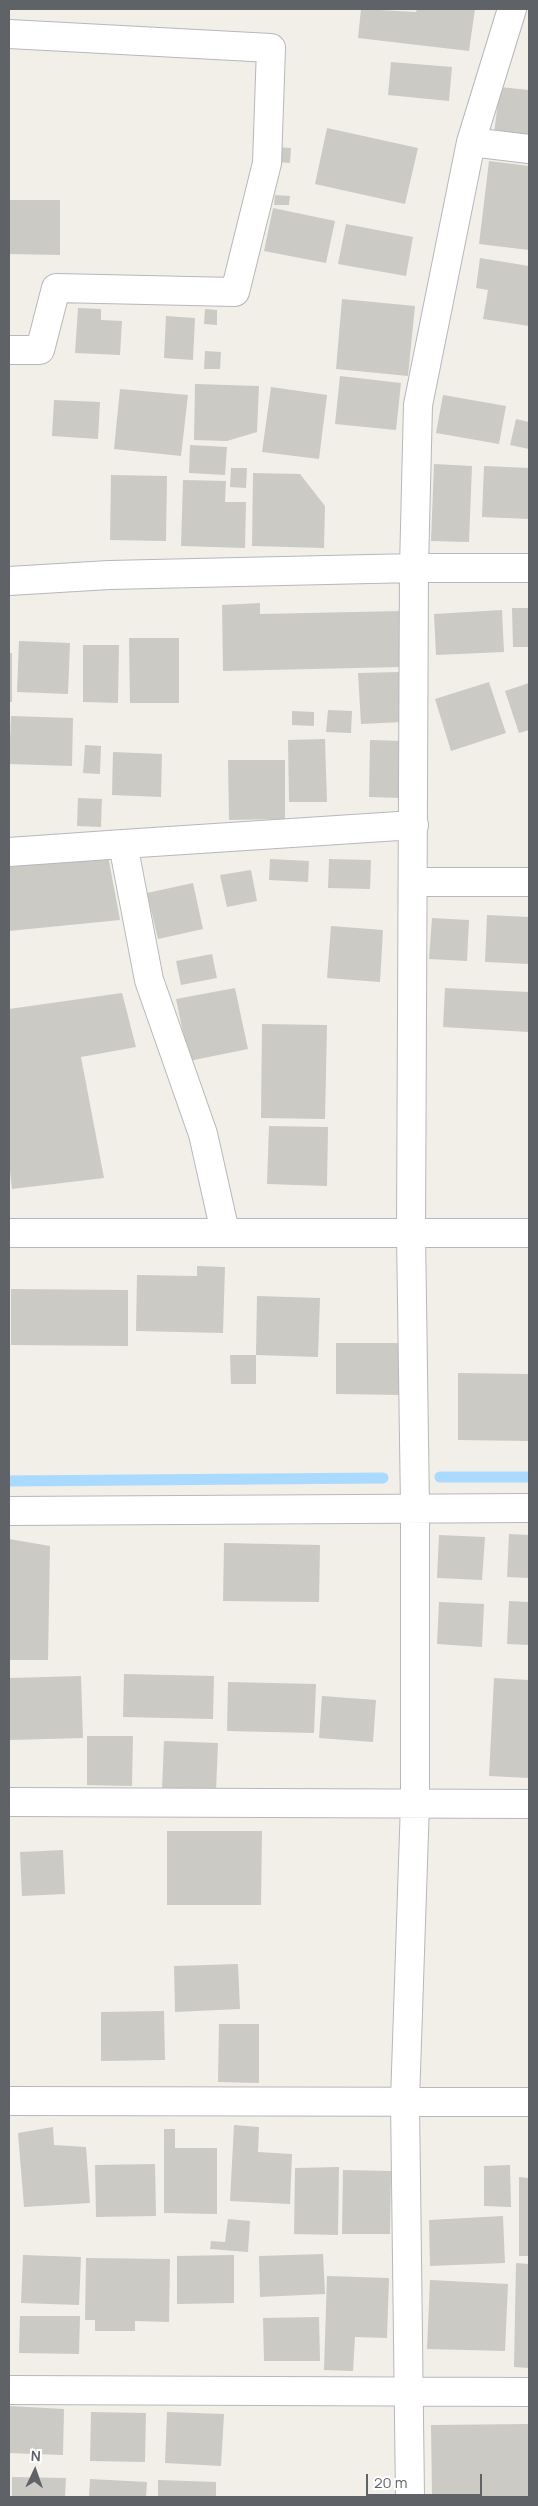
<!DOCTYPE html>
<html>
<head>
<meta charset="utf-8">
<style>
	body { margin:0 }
	#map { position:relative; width:538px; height:2506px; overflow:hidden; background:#f1efe8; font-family:Manrope,sans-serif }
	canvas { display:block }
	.frame { position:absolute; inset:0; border:10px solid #5f6368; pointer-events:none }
	.north { position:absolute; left:10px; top:2446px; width:50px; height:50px; -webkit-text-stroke:4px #fff; paint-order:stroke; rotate:3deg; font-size:14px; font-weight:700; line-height:20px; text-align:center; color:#5f6368 }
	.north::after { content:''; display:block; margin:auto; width:18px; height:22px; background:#5f6368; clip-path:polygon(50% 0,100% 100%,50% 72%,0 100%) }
	.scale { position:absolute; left:366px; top:2474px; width:116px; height:22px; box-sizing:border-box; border:2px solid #5f6368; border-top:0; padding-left:6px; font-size:15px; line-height:18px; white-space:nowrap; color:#5f6368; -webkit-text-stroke:4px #fff; paint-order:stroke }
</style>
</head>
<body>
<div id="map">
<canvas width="538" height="2506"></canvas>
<div class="frame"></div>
<div class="north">N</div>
<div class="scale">20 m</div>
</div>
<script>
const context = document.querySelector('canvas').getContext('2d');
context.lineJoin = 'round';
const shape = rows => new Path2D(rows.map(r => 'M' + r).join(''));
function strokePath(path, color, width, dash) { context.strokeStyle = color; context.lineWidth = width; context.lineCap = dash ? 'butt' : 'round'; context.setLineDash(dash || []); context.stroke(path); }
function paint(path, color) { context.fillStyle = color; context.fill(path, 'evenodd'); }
const stream = shape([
	[440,1477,529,1477],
	[9,1481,383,1478]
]);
const building = shape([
	[361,9,416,12,417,9,475,9,469,51,358,38],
	[391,62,452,67,449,101,388,95],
	[500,87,529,90,529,137,494,133],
	[327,128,418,148,405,204,315,184],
	[277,147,291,148,290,163,276,162],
	[489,161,529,166,529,250,479,244],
	[275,195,290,196,289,205,274,205],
	[9,200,60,200,60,255,9,254],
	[273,208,335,221,326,263,264,251],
	[346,224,413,237,406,276,338,264],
	[480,258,529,266,529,326,483,319,488,290,476,288],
	[342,299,415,306,408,376,336,369],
	[78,308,101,309,101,320,122,321,120,355,75,353],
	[205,309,217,310,217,325,204,324],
	[166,316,195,318,193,360,164,358],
	[205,351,221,352,220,369,204,369],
	[340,376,401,383,396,430,335,424],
	[195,384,259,386,257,432,227,441,194,440],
	[271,387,327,395,319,459,262,452],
	[120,389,188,395,181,456,114,449],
	[443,395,506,406,499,444,436,433],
	[54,400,100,402,98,439,52,436],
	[516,419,529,422,529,449,510,445],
	[190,445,227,447,225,475,189,473],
	[434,464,472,466,469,542,431,541],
	[484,466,529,468,529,519,482,517],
	[231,468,247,468,246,488,230,487],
	[253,473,300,474,325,506,324,548,252,546],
	[111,475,167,476,166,541,110,540],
	[183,480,226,481,225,502,246,502,245,548,181,546],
	[260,603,260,614,402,611,401,667,223,671,222,605],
	[512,608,529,608,529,647,513,647],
	[502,610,504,652,436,655,434,614],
	[129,638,179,638,179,703,130,703],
	[19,641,70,643,68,694,17,692],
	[83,645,119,645,118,703,83,702],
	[9,653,12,653,12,702,9,702],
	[400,672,403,722,361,724,358,673],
	[489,682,506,733,451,751,435,699],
	[529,683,529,730,519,733,505,691],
	[328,710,352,711,351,733,326,732],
	[292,711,314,712,314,726,292,725],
	[11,716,73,718,72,766,9,764],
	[325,739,327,802,289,802,288,740],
	[370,740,403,741,402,798,369,797],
	[85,745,101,746,100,774,83,773],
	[113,752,162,754,161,797,112,795],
	[228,760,285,760,285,819,229,820],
	[78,798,102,799,101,827,77,826],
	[108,856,120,920,9,931,9,867],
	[270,859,309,861,308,882,269,880],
	[329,859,371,860,370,889,328,888],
	[251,870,257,901,227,907,220,875],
	[193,883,203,929,158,939,147,893],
	[487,915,529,917,529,964,485,962],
	[432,918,469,920,467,961,429,959],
	[331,926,383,930,380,982,327,978],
	[212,954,217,978,181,985,176,961],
	[235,988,248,1049,189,1061,176,999],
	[445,988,529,992,529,1032,443,1027],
	[122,993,136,1047,81,1057,104,1178,12,1189,9,1162,9,1009],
	[262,1024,327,1025,325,1119,261,1118],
	[269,1126,328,1127,327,1186,267,1184],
	[197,1266,225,1267,223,1333,136,1331,137,1275,197,1276],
	[11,1289,128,1290,128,1346,11,1345],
	[257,1296,320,1298,318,1357,256,1355],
	[336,1343,400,1343,400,1395,336,1394],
	[230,1355,256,1355,256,1384,231,1384],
	[458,1373,529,1374,529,1441,458,1440],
	[509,1534,529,1535,529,1578,507,1577],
	[439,1535,485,1537,482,1580,437,1578],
	[9,1539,50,1546,48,1660,9,1660],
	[224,1543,320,1545,319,1602,223,1601],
	[509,1601,529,1602,529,1645,507,1644],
	[439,1602,484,1604,482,1647,437,1644],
	[124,1674,214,1676,213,1719,123,1717],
	[81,1676,83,1738,9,1740,9,1678],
	[494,1678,529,1680,529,1778,489,1776],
	[228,1682,316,1684,314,1733,227,1731],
	[322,1696,376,1700,373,1742,319,1738],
	[87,1736,133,1736,132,1786,87,1785],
	[164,1741,218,1743,216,1792,162,1789],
	[167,1831,262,1831,261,1905,167,1905],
	[63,1850,65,1894,22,1896,20,1852],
	[238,1964,240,2009,175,2012,174,1966],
	[164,2011,165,2060,101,2061,101,2012],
	[219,2024,259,2024,259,2083,218,2082],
	[234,2125,259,2127,258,2152,292,2154,290,2204,230,2201],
	[53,2127,54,2145,86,2147,90,2203,24,2207,18,2133],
	[164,2129,175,2129,175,2148,217,2148,217,2214,164,2213],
	[155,2164,156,2216,96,2217,95,2165],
	[510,2165,511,2207,484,2206,484,2166],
	[339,2167,338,2235,294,2234,295,2168],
	[343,2170,391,2171,390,2234,342,2234],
	[519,2177,529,2178,529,2256,519,2256],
	[503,2216,505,2263,430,2266,429,2220],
	[228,2219,250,2221,248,2252,210,2249,211,2241,225,2242],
	[323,2254,325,2294,260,2297,259,2256],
	[23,2255,81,2257,79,2305,21,2303],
	[234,2255,234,2303,177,2304,177,2256],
	[86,2258,170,2259,169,2322,135,2321,135,2331,95,2331,95,2320,85,2320],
	[516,2263,529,2264,529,2368,514,2367],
	[327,2276,389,2278,387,2338,355,2337,353,2371,324,2370],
	[430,2280,508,2284,505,2351,427,2349],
	[20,2316,80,2316,79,2354,19,2353],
	[319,2317,320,2361,264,2361,263,2318],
	[9,2406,64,2409,63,2455,9,2453],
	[91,2412,146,2413,145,2462,90,2461],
	[167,2412,224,2414,221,2466,165,2463],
	[529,2424,529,2497,432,2497,431,2425],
	[12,2477,66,2478,65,2497,12,2497],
	[90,2479,147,2482,146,2497,89,2497],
	[158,2480,216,2482,216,2497,158,2497]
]);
const minor = shape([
	[9,34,271,48,267,163,235,292,56,288,40,350,9,350],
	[471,142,529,149],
	[9,581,109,575,414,568,529,568],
	[9,852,123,844],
	[413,882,529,882],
	[225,1232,203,1134,149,980,123,844,414,825],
	[9,1511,529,1508],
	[9,1802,529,1804],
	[9,2101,529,2102],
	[9,2390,529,2392],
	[410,2497,405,2101,415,1803,415,1508,411,1233,414,568,418,405,471,142,512,9]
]);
const tertiary = shape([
	[9,1233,529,1233]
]);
strokePath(stream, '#aadaff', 11);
paint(building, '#cccac5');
strokePath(minor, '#b5b8bc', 30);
strokePath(tertiary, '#b5b8bc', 30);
strokePath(minor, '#fff', 28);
strokePath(tertiary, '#fff', 28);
</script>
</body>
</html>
